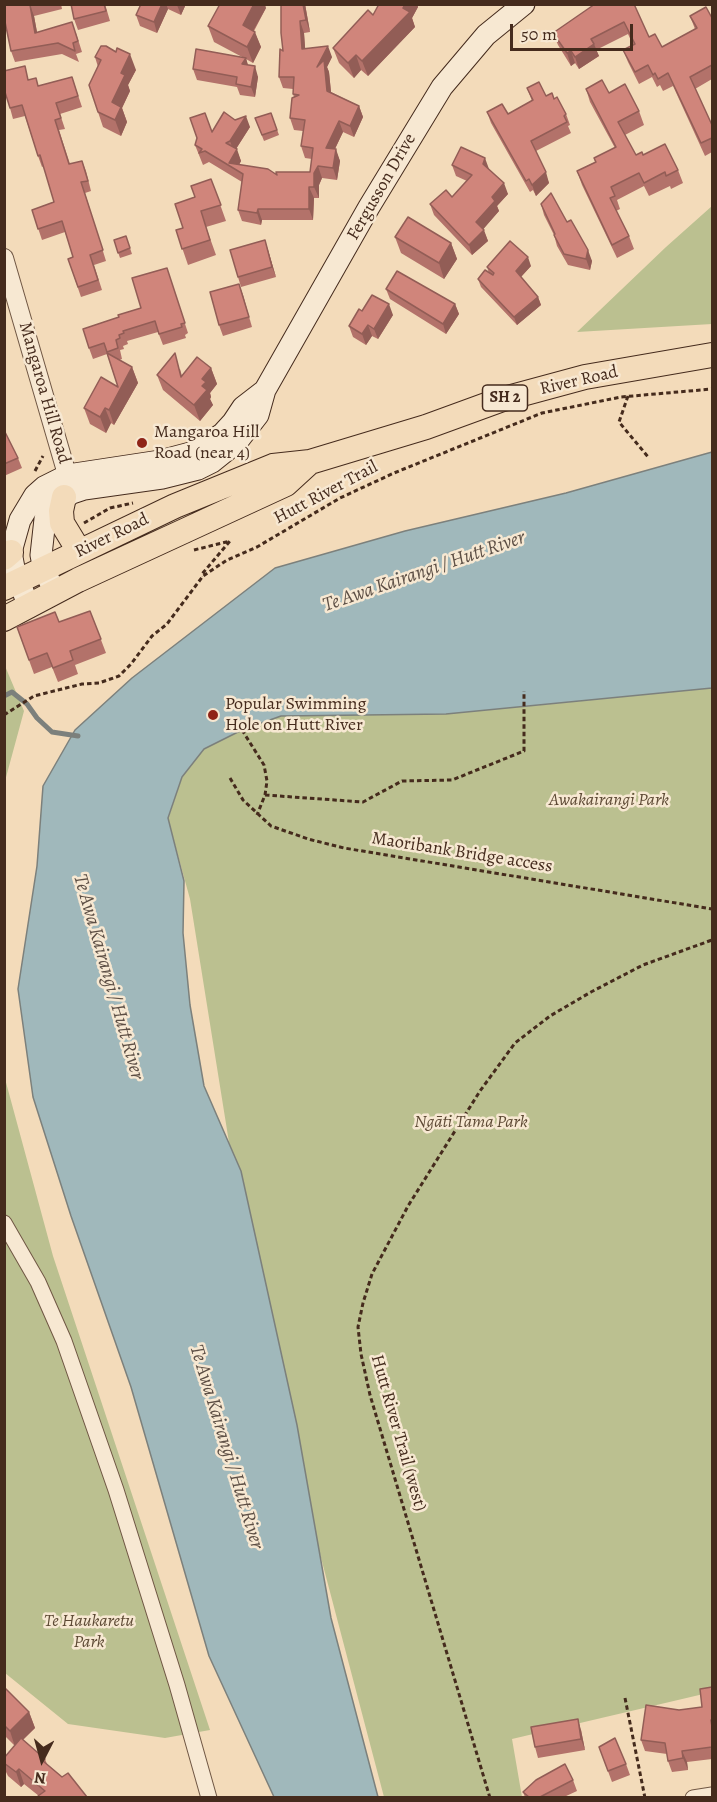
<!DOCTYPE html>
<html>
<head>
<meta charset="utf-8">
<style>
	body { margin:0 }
	#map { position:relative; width:717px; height:1802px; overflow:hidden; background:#f3dbba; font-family:Alegreya,serif }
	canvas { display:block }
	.frame { position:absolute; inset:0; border:6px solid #452b1d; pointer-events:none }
	.north { position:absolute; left:12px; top:1730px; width:60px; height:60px; -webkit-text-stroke:4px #f7e8d2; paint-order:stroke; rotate:186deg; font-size:16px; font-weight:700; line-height:24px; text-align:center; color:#452b1d }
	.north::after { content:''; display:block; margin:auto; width:21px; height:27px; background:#452b1d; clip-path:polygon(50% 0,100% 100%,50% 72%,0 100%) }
	.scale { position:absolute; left:510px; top:24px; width:123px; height:27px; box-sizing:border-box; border:3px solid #452b1d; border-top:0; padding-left:8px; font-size:18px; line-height:21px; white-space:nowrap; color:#452b1d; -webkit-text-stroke:4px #f7e8d2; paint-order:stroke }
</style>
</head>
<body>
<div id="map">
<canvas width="717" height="1802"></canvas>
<div class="frame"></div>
<div class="north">N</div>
<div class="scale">50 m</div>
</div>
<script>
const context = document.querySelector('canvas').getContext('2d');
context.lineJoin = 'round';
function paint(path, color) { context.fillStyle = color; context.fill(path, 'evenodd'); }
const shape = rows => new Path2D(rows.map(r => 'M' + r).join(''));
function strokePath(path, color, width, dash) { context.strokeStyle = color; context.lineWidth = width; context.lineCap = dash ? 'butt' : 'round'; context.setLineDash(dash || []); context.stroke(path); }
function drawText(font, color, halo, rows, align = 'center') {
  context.font = font + ' Alegreya,serif'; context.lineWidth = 5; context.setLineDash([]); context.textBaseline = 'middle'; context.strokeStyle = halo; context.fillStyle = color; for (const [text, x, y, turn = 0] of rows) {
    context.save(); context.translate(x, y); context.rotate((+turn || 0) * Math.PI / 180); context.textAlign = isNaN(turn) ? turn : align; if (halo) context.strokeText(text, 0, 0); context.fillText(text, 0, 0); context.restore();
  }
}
const green = shape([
	[712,206,712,324,577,332,666,247],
	[5,666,24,711,5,781],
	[712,688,712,1692,512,1739,522,1797,384,1797,256,1311,190,899,168,819,182,777,204,749,242,730,281,716,520,707],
	[4,1075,53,1256,210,1730,165,1738,68,1724,5,1673]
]);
const water = shape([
	[712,452,712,688,446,714,281,716,242,730,204,749,182,777,168,818,184,881,183,933,190,1005,204,1086,241,1171,297,1425,331,1618,378,1797,274,1797,209,1656,131,1387,71,1216,33,1097,18,989,37,866,43,786,75,730,132,678,275,568,405,531,566,493,712,452]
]);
const stream = shape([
	[4,696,12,692,27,704,37,718,52,732,78,736]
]);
const path = shape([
	[628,396,619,422,649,458],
	[35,471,43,456],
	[84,523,110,508,133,503],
	[194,550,230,541,202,574,203,576],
	[4,715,34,696,82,684,99,683,119,676,131,664,152,636,167,624,203,576,227,560,257,547,340,498,394,473,542,413,621,397,712,389],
	[242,730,264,765,267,781,265,795,257,815],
	[230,778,243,800,271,826,308,839,344,848,712,909],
	[265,795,363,802,402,781,452,780,524,751,524,691],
	[625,1698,645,1798],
	[490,1798,370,1395,361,1354,358,1327,363,1303,372,1274,408,1206,480,1091,515,1043,550,1016,591,992,643,965,712,940]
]);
const minor = shape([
	[4,1223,38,1282,64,1341,116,1490,177,1685,209,1798],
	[693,1798,712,1795]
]);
const tertiary = shape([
	[4,258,71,488]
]);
const secondary = shape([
	[55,592,44,570,41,555,45,519,51,507,72,493,84,489,162,478,198,469,212,462,237,442,258,415,265,390,369,207,442,87,486,35,524,4],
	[29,607,14,568,11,552,20,520,35,495,44,487,68,475,160,461,194,452,222,434,233,422,243,407,265,390]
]);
const trunk = shape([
	[64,497,61,511,62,523,79,551],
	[4,558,11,552],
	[4,588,175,506,273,466,310,462,426,427,500,400,585,377,712,355],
	[4,619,78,580,286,484,310,462]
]);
const wall = shape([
	[4,4,61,4,62,9,34,16,37,32,76,33,82,52,76,54,79,62,62,54,15,62,11,51,5,23,4,23],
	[105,4,110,21,78,30,74,19],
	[141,4,186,4,181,15,168,9,157,33,140,26,136,15],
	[281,4,305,4,310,32,304,33,305,48,332,57,327,67,329,72,331,92,359,106,363,117,354,137,343,132,335,149,340,161,337,180,322,178,319,185,319,198,314,198,313,220,262,220,261,225,242,221,238,210,242,182,209,162,203,165,195,145,212,132,235,120,250,127,236,149,241,161,239,165,277,175,310,172,312,159,305,158,301,146,303,131,294,130,290,118,294,97,293,94,293,89,283,88,279,77,283,51],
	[595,4,649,37,662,47,695,29,690,16,712,18,712,79,695,89,712,125,712,152,705,156,673,86,663,91,660,85,657,87,652,77,639,84,628,62,623,50,633,45,628,34,596,50,599,56,579,69,575,63,571,66,558,45,553,33],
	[417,5,418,7,412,18,415,27,368,76,361,70,354,78,339,63,333,48,373,15],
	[266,8,254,31,261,47,253,63,246,59,248,65,258,77,255,97,240,95,237,87,197,80,193,69,244,58,214,42,208,26],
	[95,57,136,70,128,85,130,91,122,108,127,122,121,136,103,127,98,112,98,67],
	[72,77,82,107,60,114,65,129,59,130,70,164,82,161,86,171,91,191,85,193,106,261,94,265,102,290,81,297,68,259,73,257,65,232,42,240,32,210,54,202,44,166,42,167,38,156,25,116,13,119,10,108,29,80,39,86],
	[527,88,546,96,554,99,566,114,570,125,568,126,571,133,536,151,549,183,536,196,533,190,530,192,491,123,487,112,508,114,532,101],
	[586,89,609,93,639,111,644,125,625,135,636,155,643,155,678,170,683,183,671,189,670,186,649,196,644,186,617,200,620,209,616,211,629,236,634,249,617,258,582,185,577,171,595,162,594,158,615,148,590,102],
	[271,113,279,135,264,141,255,118],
	[452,165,489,169,508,194,497,206,499,211,483,229,488,241,472,255,434,215,430,204,452,197,467,181,456,176],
	[211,179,226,221,206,227,216,255,188,265,176,230,183,228,195,197],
	[541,204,567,222,592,261,590,270,568,265,557,246,554,235,544,215],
	[126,236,132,254,120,258,114,240],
	[395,237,451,243,457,259,444,279,401,253],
	[268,250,276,277,241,287,238,277],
	[531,266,521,277,538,297,541,305,517,325,481,287,478,279,489,273,487,267],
	[170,278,188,333,185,335,186,338,163,345,158,332,127,341,128,344,123,346,124,349,120,350,122,359,119,360,132,367,138,383,114,425,111,423,106,433,90,424,84,408,118,387,107,354,93,359,89,348,119,317,141,308],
	[239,284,252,327,223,336,219,325],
	[386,289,455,304,459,314,446,334,390,299],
	[362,311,393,315,378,339,372,336,366,345,353,337,349,326],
	[211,368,217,384,210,393,211,397,210,399,213,405,200,421,163,390,157,375,180,369,182,376],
	[4,430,18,458,22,468,4,476],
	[90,611,106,653,75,665,78,674,58,682,52,667,34,674,17,627,59,622],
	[4,1687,29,1712,35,1728,23,1740,45,1759,47,1764,62,1777,39,1796,24,1784,21,1787,8,1776,4,1768,4,1758,15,1746,4,1735],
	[712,1687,712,1759,687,1762,688,1770,672,1772,668,1761,667,1754,645,1751,641,1740,679,1710,702,1707],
	[581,1730,585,1750,538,1758,535,1747],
	[599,1747,626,1764,630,1775,612,1782],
	[573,1780,577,1791,564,1797,525,1797,523,1792]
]);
const shadedWall = shape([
	[162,4,166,4,168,9,157,33,154,22],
	[186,4,181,15,177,5],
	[254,4,265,4,266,8,248,40,243,25],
	[303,4,305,4,310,32,306,20],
	[405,4,417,4,418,7,412,18,415,27,368,76,362,61],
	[30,5,34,16,39,43,35,33],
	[300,21,304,33,306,60,302,49],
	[255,32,261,47,253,63,247,47],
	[594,44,599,56,579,69,575,57],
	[328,46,332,57,327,67,329,72,332,102,317,67],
	[571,51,575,63,571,66,567,53],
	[130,54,136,70,128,85,130,91,122,108,127,122,121,136,115,120,112,102,121,73],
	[356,55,361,70,354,78,348,63],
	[246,58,249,69,242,64],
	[255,66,258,77,255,97,251,87],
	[359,106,363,117,354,137,350,126],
	[246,116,250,127,234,152,230,141],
	[339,121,343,132,330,159,326,148],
	[237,149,241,161,236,170,229,163],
	[336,149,340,161,337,180,333,168],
	[485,158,489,169,487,174,483,164],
	[318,166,322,178,319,185,319,198,314,187,314,173],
	[546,172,549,183,536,196,532,185],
	[504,183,508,194,497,206,499,211,480,233,476,222,492,197],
	[309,187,314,198,313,220,309,209],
	[258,209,262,220,261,225,257,213],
	[484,230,488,241,472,255,469,245],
	[265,240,268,250,276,277,272,267],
	[451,243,457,259,444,279,439,263],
	[588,250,592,261,590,270,586,259],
	[528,257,531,266,519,279,516,271],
	[239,284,243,295,252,327,249,317],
	[538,297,541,305,517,325,514,317],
	[389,304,393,315,378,339,374,329],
	[455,304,459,314,446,334,443,324],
	[368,325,372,336,366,345,362,334],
	[132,367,138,383,114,425,109,410],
	[211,368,217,384,210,393,211,397,210,399,213,405,200,421,194,405,202,386,202,379],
	[105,408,111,423,106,433,100,417],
	[29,1712,35,1728,15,1747,10,1731],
	[578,1719,581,1730,585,1750,581,1739],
	[682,1751,687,1762,688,1770,683,1758],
	[19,1769,24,1784,21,1787,16,1772]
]);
const building = shape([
	[4,4,34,4,30,5,35,33,72,22,78,41,73,43,75,51,58,43,11,51,4,17,4,4],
	[71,4,104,4,106,11,74,19,71,4],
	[141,4,162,4,154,22,136,15,141,4],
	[220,4,254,4,243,25,255,32,247,47,208,26,220,4],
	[281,4,303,4,306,20,300,21,302,49,328,46,317,67,324,60,327,91,359,106,350,126,339,121,326,148,336,149,333,168,318,166,314,173,314,187,309,187,309,209,258,209,257,213,238,210,243,174,205,151,199,153,202,149,195,145,197,138,190,118,205,113,212,132,224,112,235,120,246,116,230,141,226,143,237,149,229,163,268,169,277,175,276,172,310,172,313,148,301,146,305,120,290,118,292,98,299,95,293,94,294,77,279,77,280,49,283,51,281,33,281,4],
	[379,4,405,4,403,8,410,12,362,61,356,55,348,63,333,48,368,10,373,15,379,4],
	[595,4,634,4,649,37,655,34,662,47,697,28,690,16,706,7,712,18,712,65,690,77,712,125,712,138,701,143,668,73,658,79,655,73,653,75,648,65,635,72,623,50,635,44,624,22,591,39,594,44,575,57,571,51,567,53,553,33,595,4],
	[101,46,106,46,116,52,117,48,130,54,121,73,125,75,112,102,121,107,115,120,98,112,89,85,101,60,95,57,101,46],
	[196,49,246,58,242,64,255,66,251,87,236,84,237,77,193,69,196,49],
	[25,66,28,80,36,78,38,86,72,77,78,96,56,103,61,118,55,120,69,164,82,161,88,181,81,182,103,250,90,255,98,280,78,287,68,259,73,257,62,221,38,229,32,210,54,202,40,155,38,156,22,105,10,108,4,89,4,71,25,66],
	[602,80,609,93,625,84,639,111,618,122,636,155,642,152,643,155,665,144,678,170,666,176,665,172,644,183,639,173,611,187,615,196,610,198,629,236,612,245,577,171,596,162,594,158,616,147,586,89,602,80],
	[539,82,546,96,552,93,554,99,557,97,566,114,564,116,567,122,531,141,546,172,532,185,529,179,526,181,487,112,502,104,508,114,533,100,527,88,539,82],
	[271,113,277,130,262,135,255,118,271,113],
	[461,147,485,158,483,164,504,183,492,197,495,201,476,222,484,230,469,245,430,204,446,190,452,197,472,175,452,165,461,147],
	[211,179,221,205,201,211,210,240,182,249,176,230,183,228,175,204,195,197,191,186,211,179],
	[551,193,567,222,571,220,588,250,586,259,564,254,554,235,555,234,541,204,551,193],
	[408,217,451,243,439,263,395,237,408,217],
	[126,236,130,248,118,253,114,240,126,236],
	[265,240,272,267,238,277,230,250,265,240],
	[510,241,528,257,516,271,538,297,514,317,478,279,485,270,493,275,494,273,487,267,510,241],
	[167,268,185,323,181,324,182,327,159,334,155,321,123,331,124,333,119,335,120,338,116,340,118,348,107,352,104,343,89,348,83,329,119,317,118,315,141,308,132,278,167,268],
	[397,271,455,304,443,324,386,289,397,271],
	[239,284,249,317,219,325,210,292,239,284],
	[372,295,389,304,374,329,368,325,362,334,349,326,359,309,362,311,372,295],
	[107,353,132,367,109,410,105,408,100,417,84,408,101,377,118,387,107,353],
	[175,353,181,377,197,357,211,368,202,379,206,382,202,386,207,390,194,405,157,375,175,353],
	[4,430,18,458,4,464,4,430],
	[90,611,101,639,70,651,73,660,53,668,47,653,29,660,17,627,55,612,59,622,90,611],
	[4,1687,29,1712,10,1731,4,1725,4,1687],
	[712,1687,712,1720,711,1720,712,1727,712,1747,682,1751,683,1758,668,1761,665,1743,641,1740,646,1705,679,1710,702,1707,700,1689,712,1687],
	[578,1719,581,1739,535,1747,531,1727,578,1719],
	[21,1738,45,1759,43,1761,62,1777,68,1773,87,1797,40,1797,38,1796,45,1791,19,1769,16,1772,4,1763,4,1758,21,1738],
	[615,1738,626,1764,608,1771,599,1747,615,1738],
	[565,1764,573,1780,540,1797,529,1797,523,1792,536,1780,565,1764]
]);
const markers = [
	[142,443,6,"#8f2418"],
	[213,715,6,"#8f2418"]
];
const shields = [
	[505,398,45]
];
const shieldNames = [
	["SH 2",505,398]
];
const streetNames = [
	["Fergusson Drive",382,187,-60],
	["River Road",579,381,-13],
	["Mangaroa Hill Road",44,393,74],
	["Hutt River Trail",326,493,-28],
	["River Road",112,536,-26],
	["Maoribank Bridge access",462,853,9],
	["Hutt River Trail (west)",398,1433,74]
];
const poiNames = [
	["Mangaroa Hill",154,433],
	["Road (near 4)",154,454],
	["Popular Swimming",225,705],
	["Hole on Hutt River",225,726]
];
const parkNames = [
	["Awakairangi Park",609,801],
	["Ngāti Tama Park",471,1123],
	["Te Haukaretu",89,1622],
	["Park",89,1643]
];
const waterNames = [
	["Te Awa Kairangi / Hutt River",424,572,-19],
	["Te Awa Kairangi / Hutt River",108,977,74],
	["Te Awa Kairangi / Hutt River",226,1447,73]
];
paint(green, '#bbc090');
paint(water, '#a0b8bb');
strokePath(water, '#7c807c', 1.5);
strokePath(stream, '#7c807c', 5);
strokePath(minor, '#705744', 17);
strokePath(tertiary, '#705744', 20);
strokePath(secondary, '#452b1d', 23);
strokePath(trunk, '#452b1d', 26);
strokePath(path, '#452b1d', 3, [4.5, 3]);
strokePath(minor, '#f7e8d2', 15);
strokePath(tertiary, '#f7e8d2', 18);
strokePath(secondary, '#f7e8d2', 21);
strokePath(trunk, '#f3dbba', 24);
paint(wall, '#b3726a');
paint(shadedWall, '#925d56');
paint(building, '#d0857b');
strokePath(building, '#925d56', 1.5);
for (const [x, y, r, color] of markers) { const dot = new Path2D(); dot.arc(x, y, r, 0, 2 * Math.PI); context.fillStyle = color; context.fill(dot); strokePath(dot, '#f7e8d2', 2); }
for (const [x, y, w] of shields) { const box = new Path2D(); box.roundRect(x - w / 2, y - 13, w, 26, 4.5); context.fillStyle = '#f7e8d2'; context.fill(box); strokePath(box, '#452b1d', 1.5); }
drawText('bold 16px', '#452b1d', null, shieldNames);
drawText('18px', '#452b1d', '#f7e8d2', streetNames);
drawText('18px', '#452b1d', '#f7e8d2', poiNames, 'left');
drawText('italic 18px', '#5d4934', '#f7e8d2', parkNames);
drawText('italic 20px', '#5c4e44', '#f7e8d2', waterNames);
</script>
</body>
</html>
